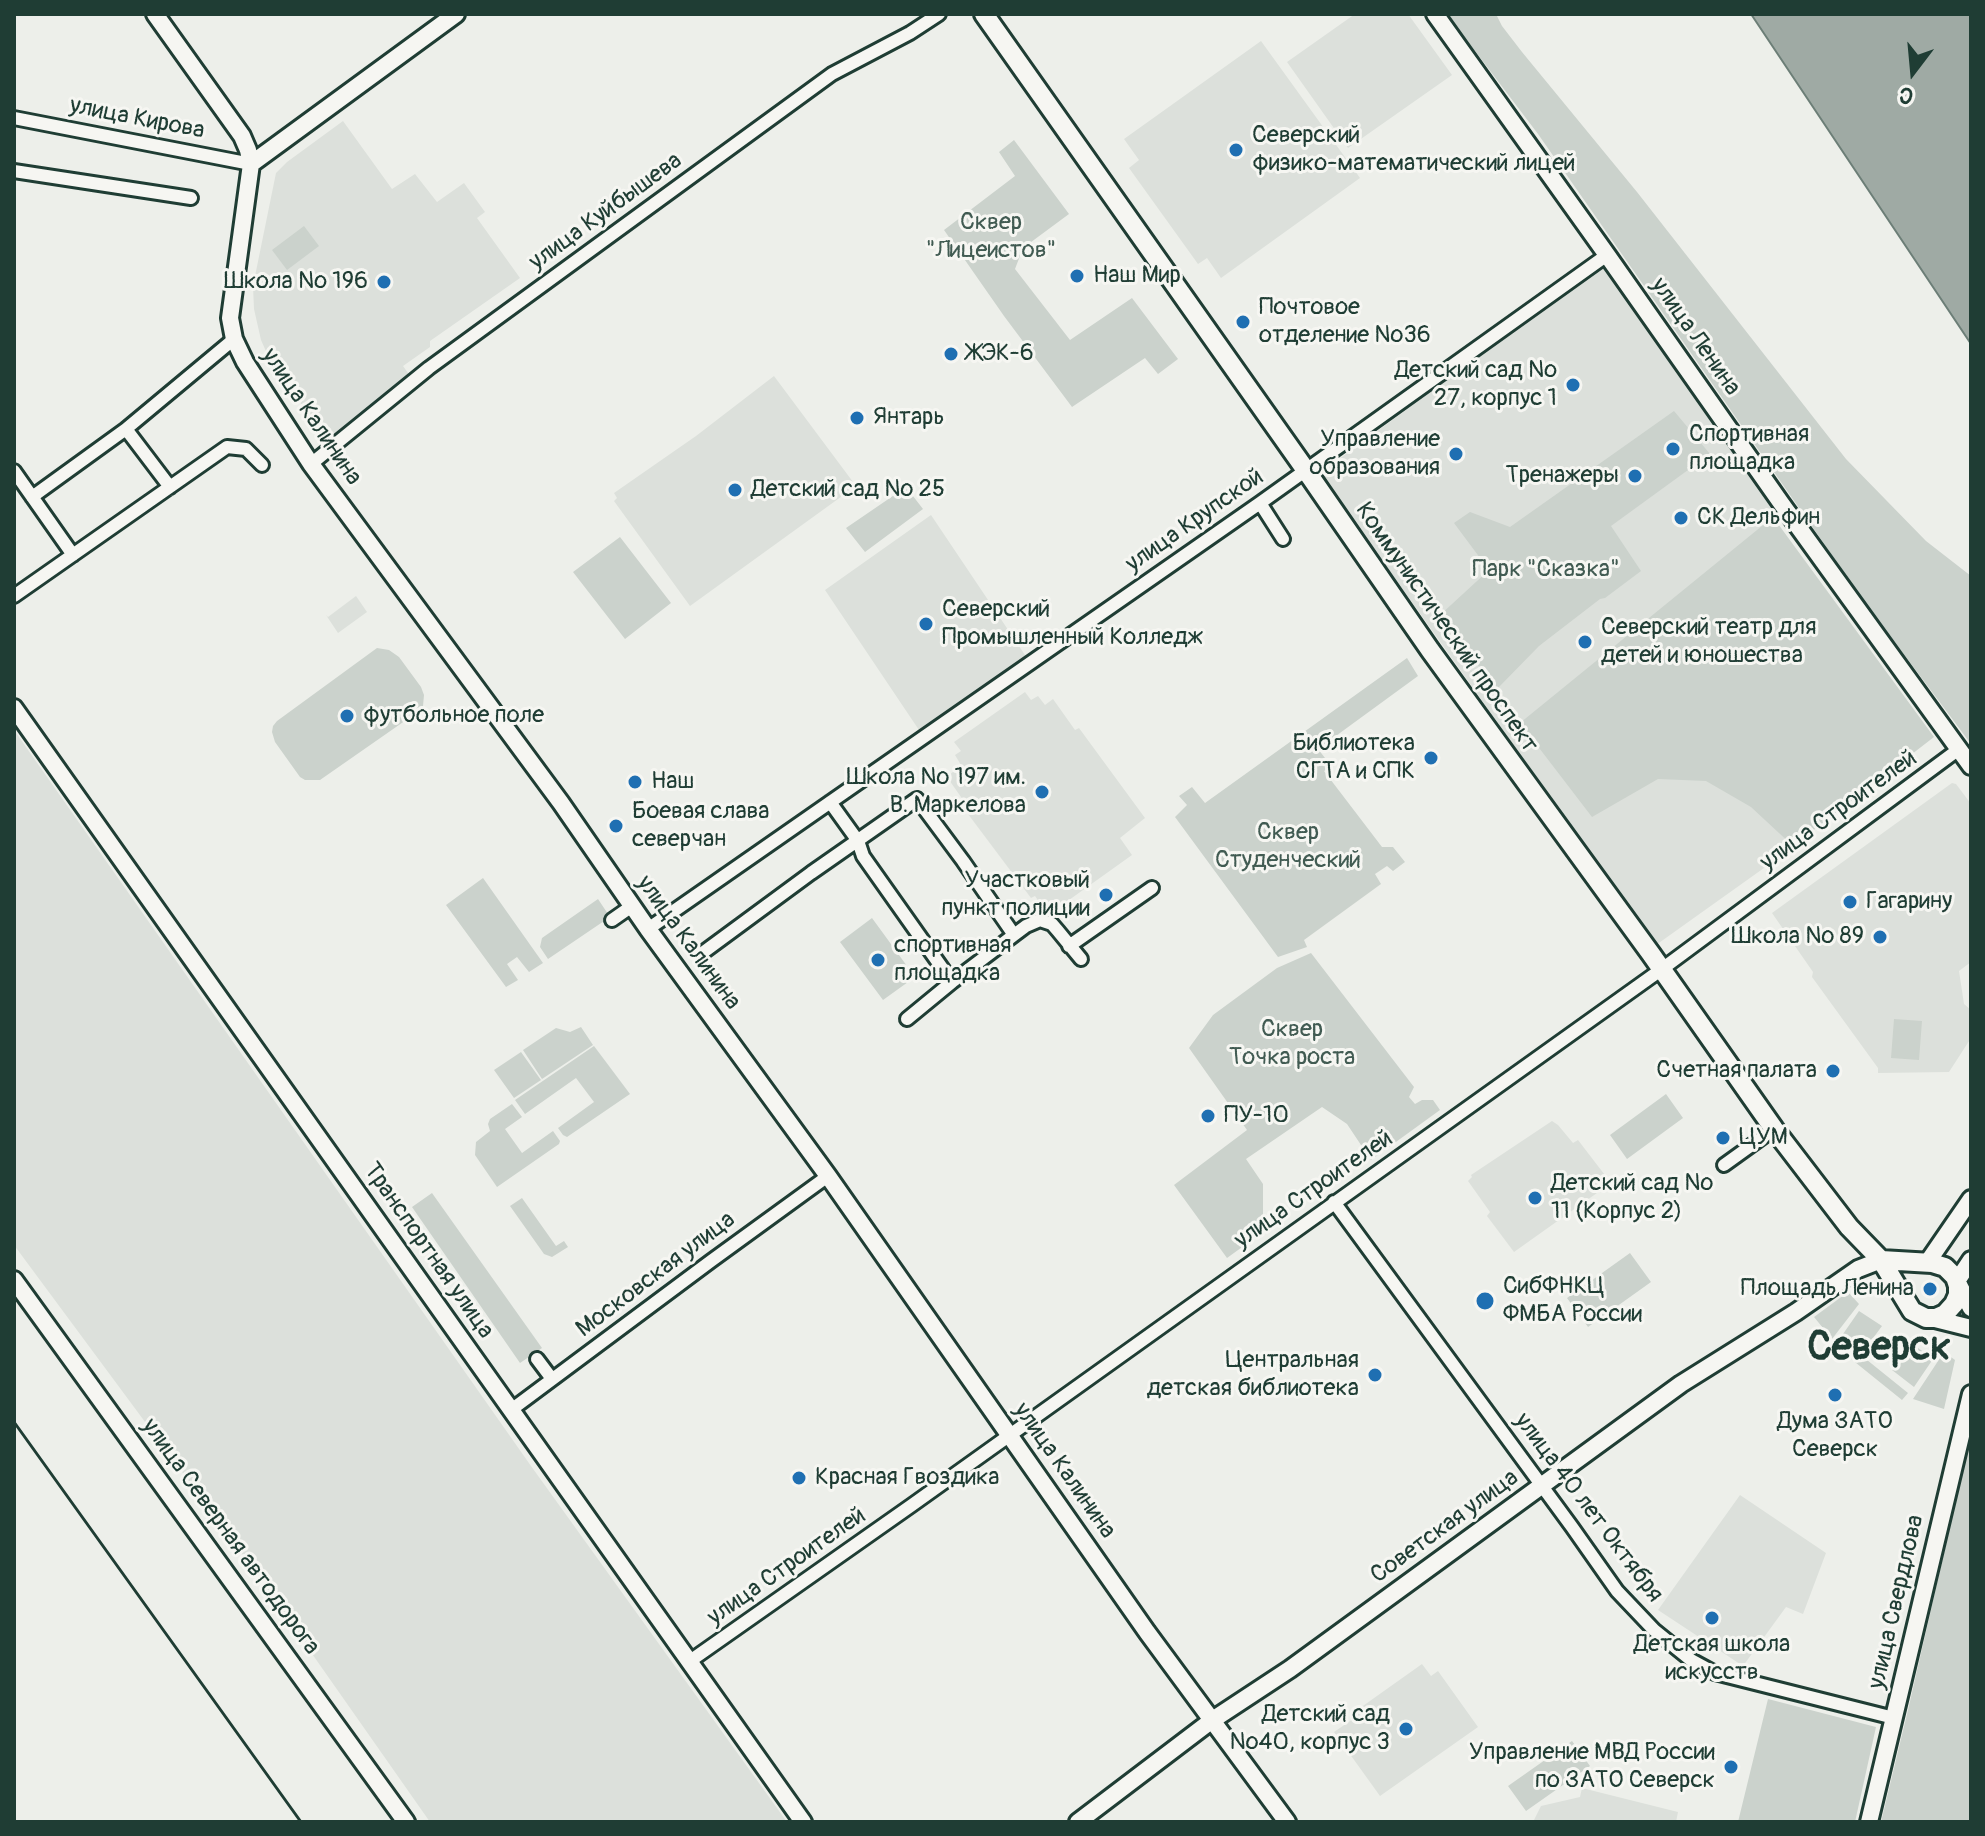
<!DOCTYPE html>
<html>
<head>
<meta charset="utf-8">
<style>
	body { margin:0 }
	#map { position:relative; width:1985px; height:1836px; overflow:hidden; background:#edefea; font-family:Pangolin,sans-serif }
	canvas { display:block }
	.frame { position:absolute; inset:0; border:16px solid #1f3d34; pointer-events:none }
	.north { position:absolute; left:1873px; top:32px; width:80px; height:80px; -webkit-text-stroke:6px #f6f6f2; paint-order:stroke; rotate:196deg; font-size:22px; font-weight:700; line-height:32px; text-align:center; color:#1f3d34 }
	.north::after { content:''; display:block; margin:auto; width:28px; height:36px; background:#1f3d34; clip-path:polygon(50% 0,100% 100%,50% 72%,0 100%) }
</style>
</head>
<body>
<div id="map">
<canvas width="1985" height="1836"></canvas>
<div class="frame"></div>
<div class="north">С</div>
</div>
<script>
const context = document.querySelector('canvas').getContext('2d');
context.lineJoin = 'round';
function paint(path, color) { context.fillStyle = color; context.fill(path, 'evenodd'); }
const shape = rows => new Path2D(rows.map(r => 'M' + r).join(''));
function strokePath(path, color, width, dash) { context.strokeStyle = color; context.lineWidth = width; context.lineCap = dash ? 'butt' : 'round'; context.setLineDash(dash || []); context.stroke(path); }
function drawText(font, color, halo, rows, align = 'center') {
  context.font = font + ' Pangolin,sans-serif'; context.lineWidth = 6; context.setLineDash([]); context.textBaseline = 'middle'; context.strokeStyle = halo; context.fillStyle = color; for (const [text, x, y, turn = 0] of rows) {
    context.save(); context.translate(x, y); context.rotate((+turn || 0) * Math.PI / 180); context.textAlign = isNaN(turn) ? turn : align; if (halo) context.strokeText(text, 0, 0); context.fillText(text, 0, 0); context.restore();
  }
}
const built = shape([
	[1355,14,1408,14,1452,75,1348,148,1287,62],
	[1261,41,1360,178,1221,278,1207,258,1198,264,1129,168,1139,160,1124,139],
	[343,121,392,189,415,174,437,202,464,183,485,212,477,218,520,278,430,341,430,347,403,366,413,380,328,442,269,358,261,340,254,309,253,286,276,173,287,162],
	[1604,265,1782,520,1643,636,1792,848,1656,945,1320,473],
	[774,376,856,486,690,606,614,501,617,498,614,493,696,436],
	[931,515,1027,658,921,733,825,590],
	[356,596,367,612,338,633,326,615,328,617],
	[1025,692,1031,700,1038,696,1045,705,1053,699,1075,730,1079,728,1145,818,1120,838,1132,855,1048,915,1035,896,1031,898,965,810,968,807,947,777,961,765,955,755,961,751,954,742],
	[14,730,531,1466,787,1822,430,1822,228,1534,14,1245],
	[1952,783,1956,784,1971,804,1971,962,1959,971,1964,1004,1971,1010,1971,1038,1949,1072,1878,1073,1878,1068,1812,977,1813,972,1772,913],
	[1552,1121,1558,1125,1573,1143,1578,1140,1611,1183,1514,1252,1487,1216,1490,1212,1468,1181,1472,1177,1471,1175],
	[1740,1495,1826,1553,1803,1614,1786,1607,1743,1666,1658,1610],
	[1422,1664,1431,1676,1438,1671,1478,1727,1380,1796,1334,1732,1356,1717,1353,1713],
	[1582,1788,1678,1812,1676,1822,1533,1822,1541,1806,1580,1797]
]);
const green = shape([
	[1447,14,1496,14,1502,26,1522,52,1637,192,1846,459,1926,541,1971,576,1971,744,1864,601,1538,134],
	[1014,140,1069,214,1023,248,1015,269,1070,340,1132,298,1178,359,1158,374,1145,358,1072,407,1004,316,944,230,1015,176,999,152],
	[304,226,319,246,287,270,272,250],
	[1674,411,1710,454,1611,526,1641,571,1605,598,1600,599,1539,646,1497,689,1439,616,1489,570,1454,523,1470,512,1510,527],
	[906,487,923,509,865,552,846,528],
	[1773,517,1934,737,1793,846,1751,807,1706,781,1658,779,1592,817,1520,723],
	[620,537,671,603,625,639,573,572],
	[377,648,389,650,399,657,421,687,424,695,423,706,419,711,320,780,305,780,300,777,275,742,272,732,273,726,277,721],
	[1407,658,1418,676,1318,749,1332,767,1324,771,1382,847,1393,847,1405,862,1393,871,1387,866,1375,874,1381,884,1304,940,1307,947,1278,957,1175,817,1187,805,1179,796,1192,787,1205,803],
	[483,878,543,963,529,972,517,957,507,964,518,980,506,987,446,905],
	[598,899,610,917,548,959,540,947,542,938],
	[872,918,915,977,883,1000,840,942],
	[1311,953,1414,1087,1409,1097,1415,1104,1422,1100,1433,1100,1440,1110,1371,1160,1347,1124,1322,1107,1246,1159,1263,1184,1263,1232,1227,1258,1174,1185,1247,1130,1189,1048,1213,1015,1277,968],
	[1894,1019,1922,1021,1919,1060,1891,1058],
	[581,1027,593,1045,542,1079,523,1050,556,1028,570,1032],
	[594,1046,630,1094,567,1137,563,1135,558,1128,594,1102,576,1078,525,1114,515,1100],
	[521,1052,541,1080,514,1098,494,1070],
	[1666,1094,1683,1118,1627,1159,1610,1135],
	[512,1104,522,1117,505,1129,522,1153,553,1131,560,1141,559,1144,497,1187,475,1155,476,1142,490,1131,488,1124,490,1119],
	[432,1193,542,1348,520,1363,412,1207],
	[522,1198,556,1246,564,1241,568,1247,552,1257,544,1254,510,1206],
	[1630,1253,1651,1282,1588,1327,1567,1298],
	[1848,1292,1859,1304,1832,1339,1814,1317],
	[1859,1311,1882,1326,1865,1349,1843,1334],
	[1841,1339,1908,1393,1902,1400,1835,1346],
	[1910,1342,1933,1359,1914,1387,1892,1370],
	[1944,1352,1955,1360,1944,1409,1913,1399],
	[1971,1435,1971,1822,1881,1822,1908,1710],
	[1768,1699,1876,1727,1855,1822,1738,1822],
	[1572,1741,1590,1766,1526,1811,1508,1786]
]);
const water = shape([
	[1751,14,1971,14,1971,344,1751,14]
]);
const street = shape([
	[14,118,251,164],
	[14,171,191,198],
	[311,464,429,368,832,74,910,33,939,14],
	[14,471,73,555],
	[170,487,126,429,234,339],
	[32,497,126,429],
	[1260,503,1283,539],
	[14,596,227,447,246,449,262,465],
	[830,802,858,841,863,856,952,982,907,1019],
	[612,920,632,906],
	[648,929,1260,503,1607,255],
	[1014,935,1026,926,1040,920,1052,924,1058,931,1081,959],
	[1069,946,1152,888],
	[701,954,811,873,917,799,963,861,1014,935,952,982],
	[1724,1165,1774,1129],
	[1334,1202,1572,1527,1617,1591,1654,1630,1691,1660,1715,1673,1894,1718],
	[537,1359,552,1379],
	[511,1410,711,1261,828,1176],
	[690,1661,912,1505,1662,969,1959,749]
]);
const secondary = shape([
	[155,14,242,136,248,150,251,164,230,318,234,339,245,362,311,464,561,803,648,929,828,1176,1147,1632,1287,1822],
	[1435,14,1607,255,1781,503,1971,766],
	[251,164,456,14],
	[14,708,803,1822],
	[1971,1260,1957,1281,1971,1308],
	[1927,1263,1971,1199],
	[14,1280,406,1822],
	[1931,1318,1971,1328],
	[1078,1822,1211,1721,1290,1669,1681,1384,1796,1312,1858,1269,1881,1260],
	[1869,1822,1971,1394]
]);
const primary = shape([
	[984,14,1305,469,1430,650,1651,954,1774,1129,1849,1227,1881,1260,1912,1311,1926,1318,1936,1318,1945,1314,1954,1304,1958,1295,1958,1286,1955,1277,1945,1267,1932,1263,1881,1260]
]);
const rail = shape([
	[14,1422,301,1822]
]);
const markers = [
	[1236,150,8,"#1f6fb2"],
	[1077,276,8,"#1f6fb2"],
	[384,282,8,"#1f6fb2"],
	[1243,322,8,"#1f6fb2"],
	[951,354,8,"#1f6fb2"],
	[1573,385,8,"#1f6fb2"],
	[857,418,8,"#1f6fb2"],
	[1673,449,8,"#1f6fb2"],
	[1456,454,8,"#1f6fb2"],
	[1635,476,8,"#1f6fb2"],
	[735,490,8,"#1f6fb2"],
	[1681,518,8,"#1f6fb2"],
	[926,624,8,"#1f6fb2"],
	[1585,642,8,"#1f6fb2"],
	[347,716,8,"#1f6fb2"],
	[1431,758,8,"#1f6fb2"],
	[635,782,8,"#1f6fb2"],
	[1042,792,8,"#1f6fb2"],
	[616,826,8,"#1f6fb2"],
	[1106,895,8,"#1f6fb2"],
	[1850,902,8,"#1f6fb2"],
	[1880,937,8,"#1f6fb2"],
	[878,960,8,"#1f6fb2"],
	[1833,1071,8,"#1f6fb2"],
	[1208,1116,8,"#1f6fb2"],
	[1723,1138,8,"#1f6fb2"],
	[1535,1198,8,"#1f6fb2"],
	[1930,1289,8,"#1f6fb2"],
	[1485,1301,10,"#1f6fb2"],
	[1375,1375,8,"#1f6fb2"],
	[1835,1395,8,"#1f6fb2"],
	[799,1478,8,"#1f6fb2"],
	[1712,1618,8,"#1f6fb2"],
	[1406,1729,8,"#1f6fb2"],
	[1731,1767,8,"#1f6fb2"]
];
const streetNames = [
	["улица Кирова",137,119,11],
	["улица Куйбышева",606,212,-36],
	["улица Ленина",1695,337,55],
	["улица Калинина",311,417,56],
	["улица Крупской",1195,521,-35],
	["Коммунистический проспект",1446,628,55],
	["улица Строителей",1839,811,-36],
	["улица Калинина",688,943,54],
	["улица Строителей",1314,1190,-35],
	["Транспортная улица",428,1251,55],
	["Московская улица",656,1275,-37],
	["улица Калинина",1064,1471,55],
	["улица 40 лет Октября",1588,1508,53],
	["Советская улица",1445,1527,-36],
	["улица Северная автодорога",230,1537,54],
	["улица Строителей",787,1567,-35],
	["улица Свердлова",1897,1602,-77]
];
const poiNames = [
	["Северский",1252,136],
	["физико-математический лицей",1252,164],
	["Наш Мир",1093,276],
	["Школа № 196",368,282,"right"],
	["Почтовое",1259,308],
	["отделение №36",1259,336],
	["ЖЭК-6",967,354],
	["Детский сад №",1557,371,"right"],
	["27, корпус 1",1557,399,"right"],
	["Янтарь",873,418],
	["Спортивная",1689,435],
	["площадка",1689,463],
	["Управление",1440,440,"right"],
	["образования",1440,468,"right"],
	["Тренажеры",1619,476,"right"],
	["Детский сад № 25",751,490],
	["СК Дельфин",1697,518],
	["Северский",942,610],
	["Промышленный Колледж",942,638],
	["Северский театр для",1601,628],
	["детей и юношества",1601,656],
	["футбольное поле",363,716],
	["Библиотека",1415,744,"right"],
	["СГТА и СПК",1415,772,"right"],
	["Школа № 197 им.",1026,778,"right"],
	["В. Маркелова",1026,806,"right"],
	["Наш",651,782],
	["Боевая слава",632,812],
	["северчан",632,840],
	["Участковый",1090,881,"right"],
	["пункт полиции",1090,909,"right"],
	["Гагарину",1866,902],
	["Школа № 89",1864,937,"right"],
	["спортивная",894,946],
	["площадка",894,974],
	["Счетная палата",1817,1071,"right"],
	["ПУ-10",1224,1116],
	["ЦУМ",1739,1138],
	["Детский сад №",1551,1184],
	["11 (Корпус 2)",1551,1212],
	["СибФНКЦ",1503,1287],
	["ФМБА России",1503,1315],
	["Площадь Ленина",1914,1289,"right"],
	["Центральная",1359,1361,"right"],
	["детская библиотека",1359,1389,"right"],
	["Дума ЗАТО",1835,1422,"center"],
	["Северск",1835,1450,"center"],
	["Красная Гвоздика",815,1478],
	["Детская школа",1712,1645,"center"],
	["искусств",1712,1673,"center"],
	["Детский сад",1390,1715,"right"],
	["№40, корпус 3",1390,1743,"right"],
	["Управление МВД России",1715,1753,"right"],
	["по ЗАТО Северск",1715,1781,"right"]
];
const parkNames = [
	["Сквер",991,223],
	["\"Лицеистов\"",991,251],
	["Парк \"Сказка\"",1546,570],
	["Сквер",1288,833],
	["Студенческий",1288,861],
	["Сквер",1292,1030],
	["Точка роста",1292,1058]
];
const townNames = [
	["Северск",1879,1349]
];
paint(built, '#dce0db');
paint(green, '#cbd2cc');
paint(water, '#9faaa4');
strokePath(water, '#6c7e77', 2);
strokePath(street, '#1f3d34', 18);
strokePath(secondary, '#1f3d34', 22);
strokePath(primary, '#1f3d34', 24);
strokePath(street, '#f6f6f2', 12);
strokePath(secondary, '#f6f6f2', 16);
strokePath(primary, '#f6f6f2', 18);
strokePath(rail, '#1f3d34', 3);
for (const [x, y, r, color] of markers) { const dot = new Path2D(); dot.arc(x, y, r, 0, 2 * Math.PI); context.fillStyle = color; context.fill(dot); strokePath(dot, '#f6f6f2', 3); }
drawText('24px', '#1f3d34', '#f6f6f2', streetNames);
drawText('24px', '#1f3d34', '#f6f6f2', poiNames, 'left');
drawText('24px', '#415b52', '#f6f6f2', parkNames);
drawText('bold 40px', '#1f3d34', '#f6f6f2', townNames);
</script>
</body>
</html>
